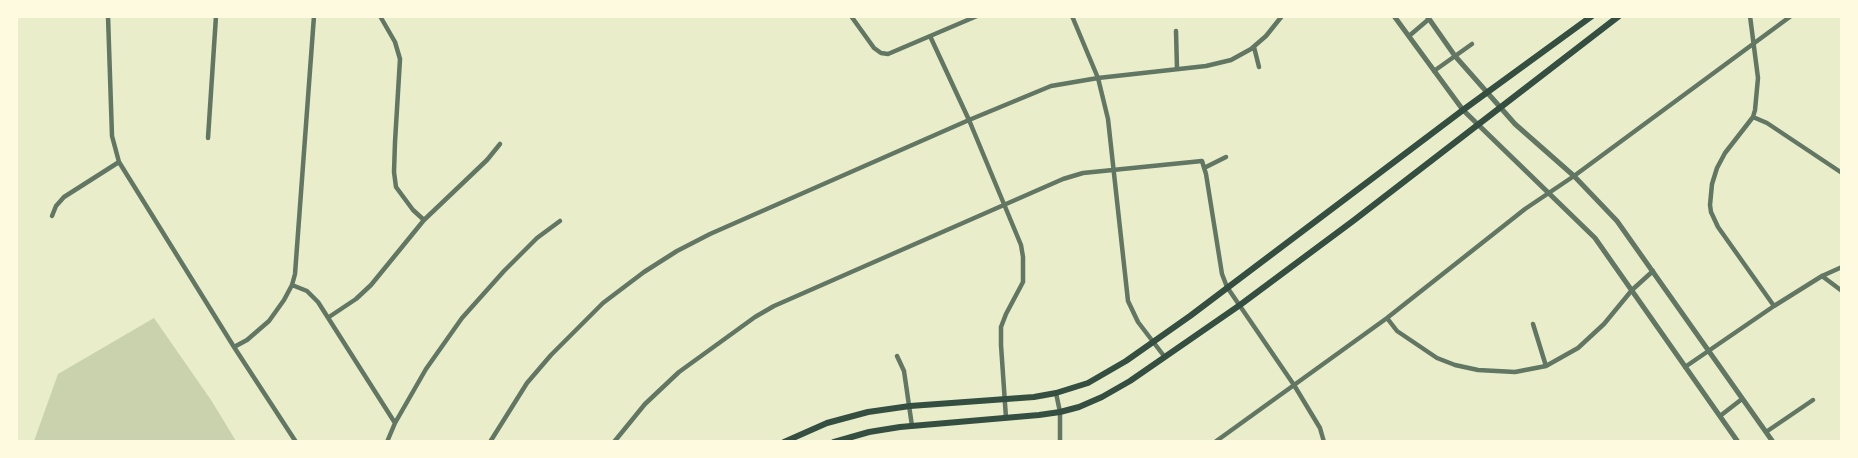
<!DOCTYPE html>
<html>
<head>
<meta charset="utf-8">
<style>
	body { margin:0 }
	#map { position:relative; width:1858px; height:458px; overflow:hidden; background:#e9edc9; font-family:"Source Sans 3",sans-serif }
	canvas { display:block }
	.frame { position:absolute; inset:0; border:18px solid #fefae0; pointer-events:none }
</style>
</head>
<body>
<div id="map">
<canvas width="1858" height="458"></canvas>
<div class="frame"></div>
</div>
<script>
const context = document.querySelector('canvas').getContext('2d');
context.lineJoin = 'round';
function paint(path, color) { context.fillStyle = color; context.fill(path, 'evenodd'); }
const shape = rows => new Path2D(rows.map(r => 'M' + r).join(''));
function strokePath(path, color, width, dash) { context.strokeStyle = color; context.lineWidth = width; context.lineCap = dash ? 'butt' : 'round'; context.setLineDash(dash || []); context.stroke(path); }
const green = shape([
	[154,318,211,400,236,441,34,441,58,374]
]);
const minor = shape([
	[108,16,112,136,119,162,234,347,296,442],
	[380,16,395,42,400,59,395,142,394,172,396,187,413,210,424,220],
	[851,16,874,48,881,53,888,54,977,16],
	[1072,16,1098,78,1108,119,1128,301,1138,322,1164,356],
	[1750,16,1758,78,1755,110,1753,117,1725,153,1717,168,1712,184,1710,205,1711,212,1718,227,1774,306],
	[1176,31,1177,69],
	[930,36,969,120,1021,245,1023,257,1023,282,1006,314,1001,327,1001,345,1006,418],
	[1409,36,1429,19],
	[1254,47,1259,67],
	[1434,71,1472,44],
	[1753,117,1767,123,1842,173],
	[208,138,216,16],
	[1204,168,1226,157],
	[52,216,56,206,64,197,119,162],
	[1822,276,1842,291],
	[292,285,307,291,318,302,395,423],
	[329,317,356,299,371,285,424,220,487,160,500,144],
	[1387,318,1397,331,1437,358,1455,365,1478,370,1515,372,1546,366,1578,348,1604,324,1632,290,1653,271],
	[1533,324,1546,366],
	[234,347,247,340,269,321,284,300,292,285,295,274,314,16],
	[897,356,904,371,912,426],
	[1685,367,1774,306,1822,276,1842,267],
	[1056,393,1060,412,1060,442],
	[1720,416,1742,399],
	[1766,432,1813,400],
	[387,442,395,423,426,369,462,318,504,271,537,238,560,221],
	[490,442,527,383,551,355,603,303,644,272,677,251,710,234,969,120,1051,86,1098,78,1206,66,1231,60,1251,49,1266,36,1282,16],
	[614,442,645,404,679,372,755,317,774,306,1063,179,1083,173,1202,161,1206,174,1222,274,1227,287,1294,385,1320,428,1324,442],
	[1215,442,1387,318,1525,209,1574,176,1791,16]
]);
const tertiary = shape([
	[1394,16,1463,110,1595,238,1738,442],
	[1427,16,1455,56,1515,124,1574,176,1617,221,1773,442]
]);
const secondary = shape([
	[784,442,827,423,868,412,910,406,1034,397,1056,393,1088,383,1126,361,1190,316,1463,110,1592,16],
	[834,442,869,432,900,427,1039,415,1060,412,1079,407,1102,397,1130,381,1240,305,1353,221,1619,16]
]);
paint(green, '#cad2ad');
strokePath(minor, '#617663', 4.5);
strokePath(tertiary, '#617663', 5);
strokePath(secondary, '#344e41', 6);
</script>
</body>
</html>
